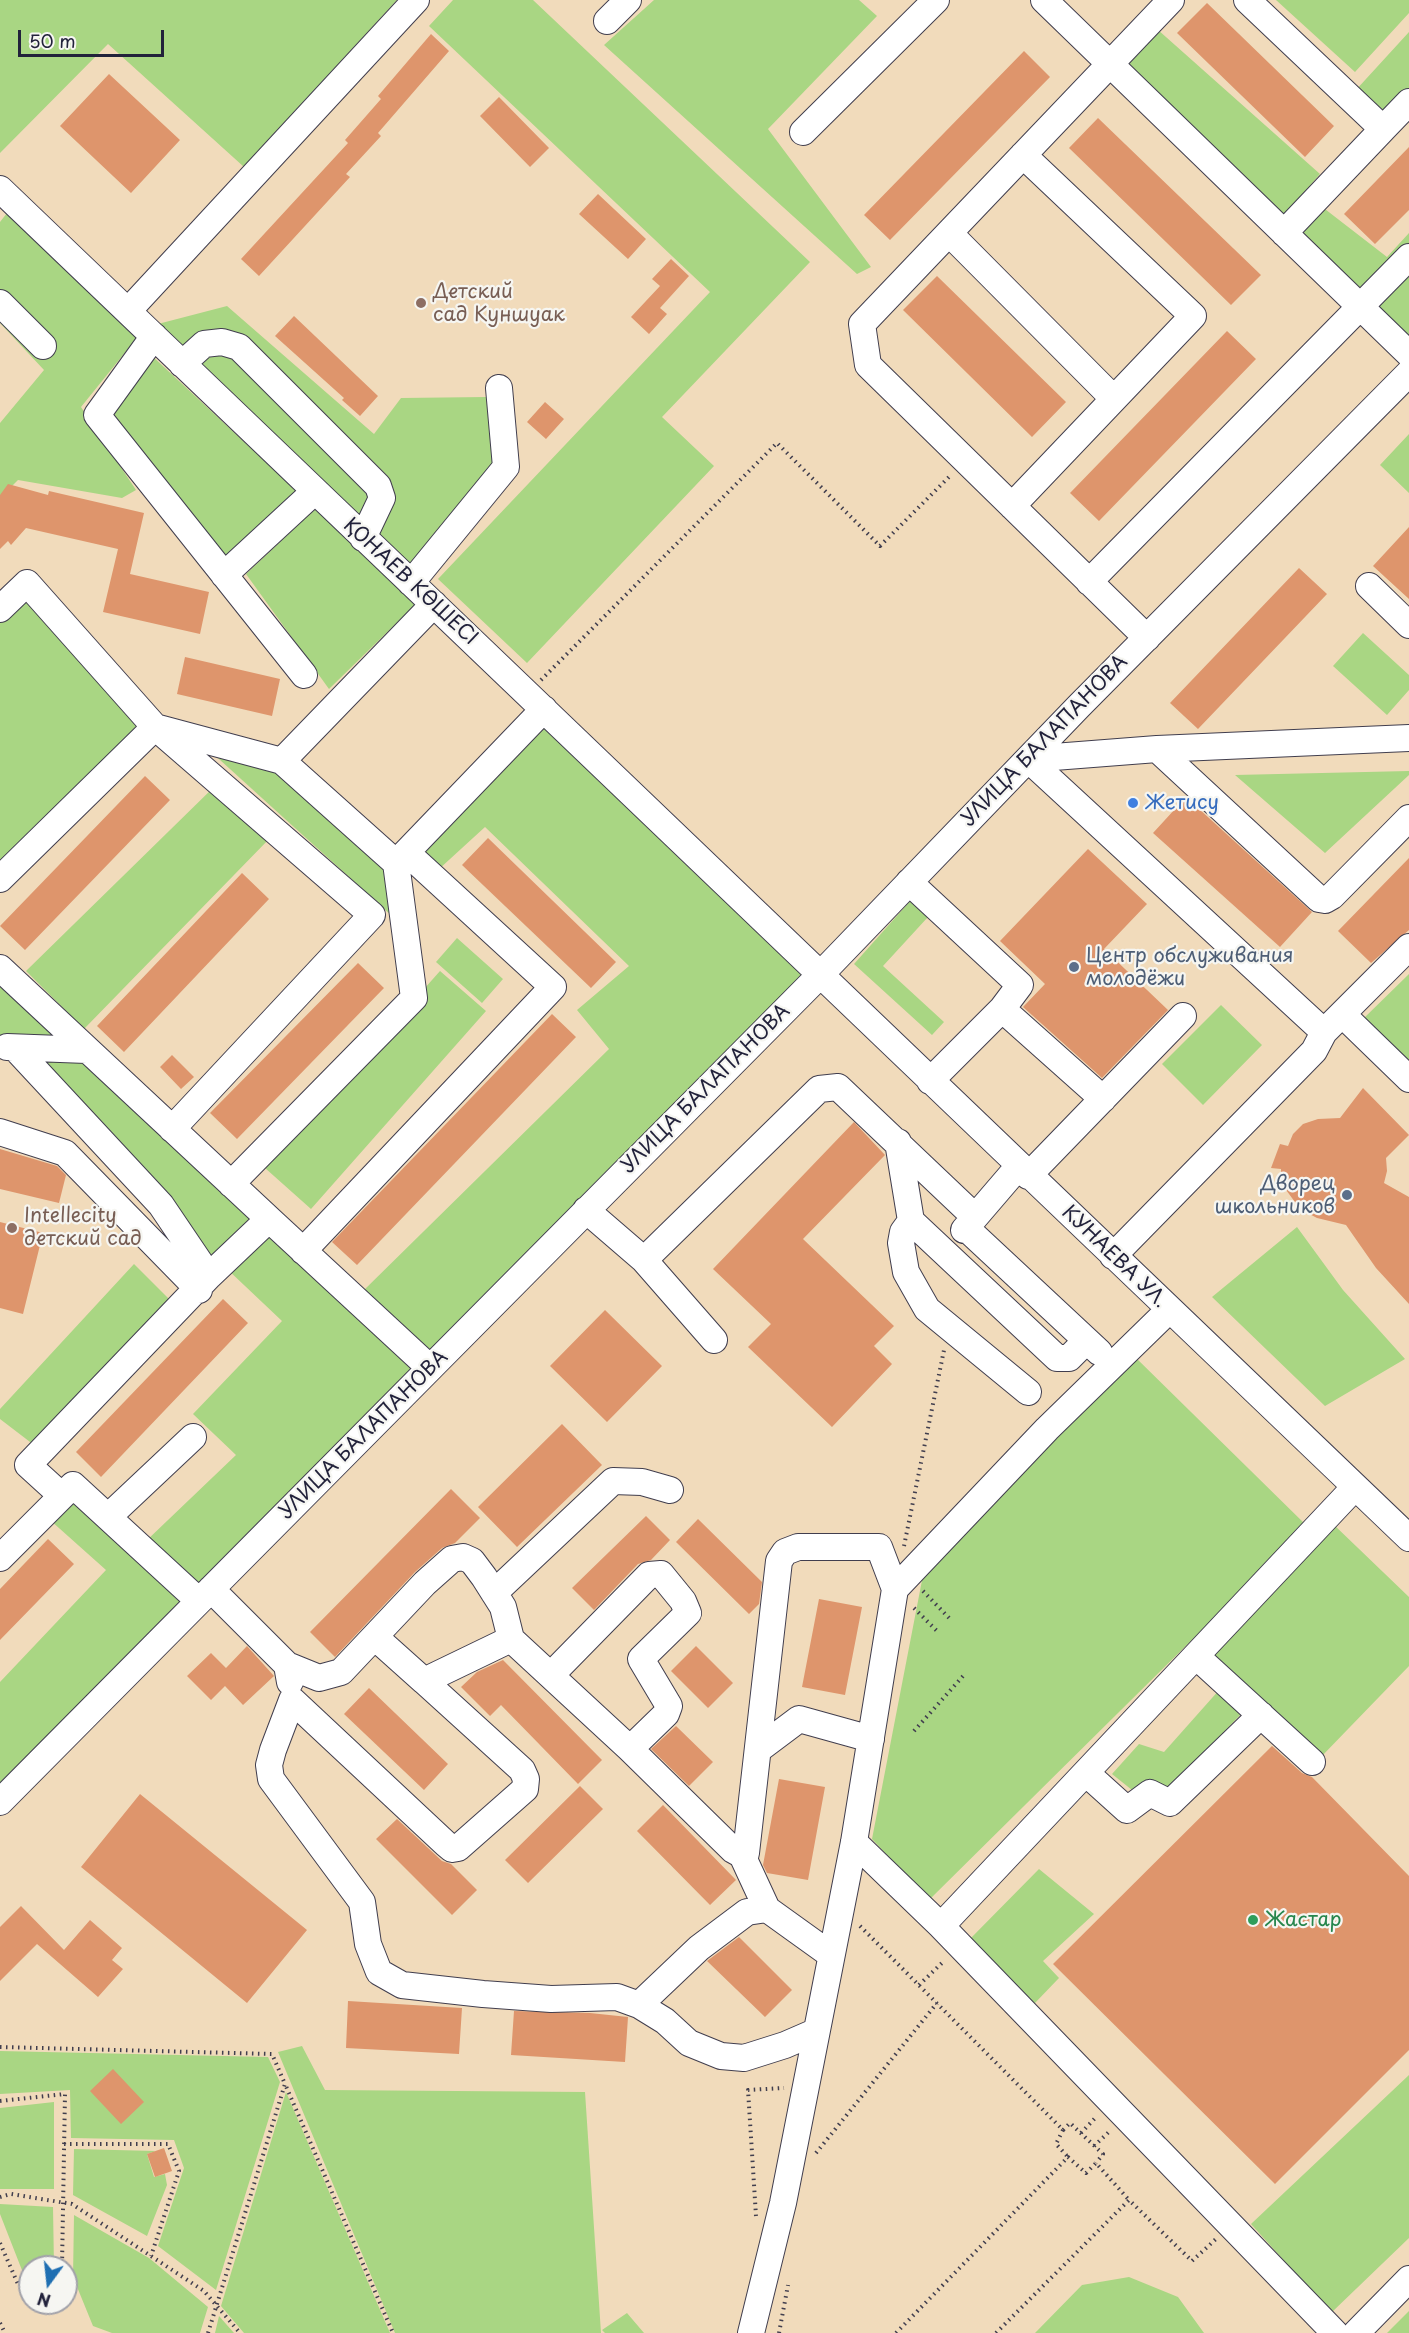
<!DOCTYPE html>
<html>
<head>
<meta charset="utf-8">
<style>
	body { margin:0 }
	#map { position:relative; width:1409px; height:2333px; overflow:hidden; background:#f1dbbb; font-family:"Playpen Sans",sans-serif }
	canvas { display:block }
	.north { position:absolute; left:18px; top:2255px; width:60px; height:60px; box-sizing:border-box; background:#f6f6f2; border:2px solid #a1a1a9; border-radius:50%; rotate:195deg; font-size:16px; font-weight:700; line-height:24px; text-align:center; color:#22223b }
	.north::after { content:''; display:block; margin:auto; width:21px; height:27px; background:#1f6fb2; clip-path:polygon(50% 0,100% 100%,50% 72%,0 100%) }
	.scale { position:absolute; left:18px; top:30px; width:146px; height:27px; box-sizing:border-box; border:3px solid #22223b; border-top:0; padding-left:8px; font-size:18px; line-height:21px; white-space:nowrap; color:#22223b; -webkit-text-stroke:4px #f6f6f2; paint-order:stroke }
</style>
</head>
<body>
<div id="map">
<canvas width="1409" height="2333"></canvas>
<div class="north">N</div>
<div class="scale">50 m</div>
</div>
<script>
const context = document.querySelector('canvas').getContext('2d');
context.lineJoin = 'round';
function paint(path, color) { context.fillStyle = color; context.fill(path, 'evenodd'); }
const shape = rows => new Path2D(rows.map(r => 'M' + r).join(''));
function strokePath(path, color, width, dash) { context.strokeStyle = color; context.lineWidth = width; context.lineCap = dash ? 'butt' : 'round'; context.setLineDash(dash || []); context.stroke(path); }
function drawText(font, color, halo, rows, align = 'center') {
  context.font = font + ' "Playpen Sans",sans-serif'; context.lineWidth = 4.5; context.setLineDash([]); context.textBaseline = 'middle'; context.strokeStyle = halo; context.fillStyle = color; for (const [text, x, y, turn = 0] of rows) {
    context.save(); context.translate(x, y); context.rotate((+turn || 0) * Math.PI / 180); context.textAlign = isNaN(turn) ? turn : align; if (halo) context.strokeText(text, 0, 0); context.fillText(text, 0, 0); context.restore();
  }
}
const green = shape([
	[0,0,397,0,244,167,108,44,0,153],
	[453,0,533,0,810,262,662,417,714,466,527,663,438,579,710,292,429,26],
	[654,0,859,0,877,16,768,129,871,267,857,274,604,45],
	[1276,0,1409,0,1409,13,1355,72],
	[1157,29,1320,174,1281,219,1116,58],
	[1409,32,1409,120,1396,134,1355,91],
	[1321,206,1387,257,1409,233,1409,340,1296,233],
	[7,213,140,334,81,407,136,490,122,498,18,480,0,498,0,423,44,370,0,323,0,222],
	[227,306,374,434,401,398,486,397,495,467,412,573,154,325],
	[150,354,299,493,224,563,109,417],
	[1409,434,1409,493,1380,465],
	[317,507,416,604,329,689,246,574],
	[30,584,155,714,0,873,0,617],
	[1363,633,1409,675,1409,690,1387,715,1333,666],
	[543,717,811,978,430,1357,362,1292,609,1049,577,1010,629,966,485,827,438,870,416,851],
	[198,740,275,765,385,871,392,916],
	[1409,771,1409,775,1325,853,1235,775],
	[217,784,271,837,84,1029,26,971],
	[911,900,928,917,883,966,944,1022,932,1035,854,964],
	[457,938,503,979,482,1003,436,962],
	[440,971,486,1011,311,1209,265,1168],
	[1409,974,1409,1064,1363,1019],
	[0,983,68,1049,0,1045],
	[1221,1005,1262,1045,1203,1105,1162,1064],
	[28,1054,83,1054,258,1215,208,1271],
	[1297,1227,1343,1290,1405,1359,1325,1406,1212,1297],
	[272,1230,421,1372,196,1593,145,1542,236,1455,193,1414,282,1321,226,1268],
	[134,1264,176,1306,34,1445,0,1419,0,1409],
	[1133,1355,1307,1526,929,1900,872,1839,924,1570],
	[75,1496,189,1604,0,1794,0,1682,106,1570,50,1520],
	[1332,1523,1409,1597,1409,1666,1320,1758,1208,1650],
	[1220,1689,1246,1709,1152,1806,1112,1774,1139,1744,1164,1752],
	[1039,1869,1094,1914,1043,1961,1059,1978,1034,2004,969,1940],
	[302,2046,325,2090,585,2092,601,2333,395,2333,278,2052],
	[0,2051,268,2057,280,2082,216,2290,158,2246,184,2168,174,2140,71,2138,70,2090,0,2094],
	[1409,2075,1409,2238,1331,2313,1251,2224],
	[286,2092,390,2333,244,2333,221,2306],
	[54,2102,54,2189,0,2189,0,2108],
	[74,2149,156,2151,147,2154,154,2177,165,2174,167,2185,147,2236,73,2195],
	[0,2204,53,2207,54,2267,30,2267,30,2283,27,2283,0,2214],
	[74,2215,149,2258,208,2307,200,2333,112,2333,93,2326,73,2277],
	[1129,2277,1178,2297,1204,2333,1035,2333,1082,2285],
	[1409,2311,1409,2333,1387,2333],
	[627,2313,644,2333,605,2333,602,2330],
	[219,2316,234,2333,215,2333]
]);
const building = shape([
	[1207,3,1334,126,1305,157,1177,33],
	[431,34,449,51,378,133,381,136,346,174,350,177,259,276,241,259,348,143,345,140,381,99,378,96],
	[1024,51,1050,77,890,240,864,215],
	[109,74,180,140,131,193,60,126],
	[499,97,549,148,530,167,480,116],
	[1098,118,1261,275,1231,305,1069,148],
	[1409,147,1409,210,1375,244,1344,214],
	[598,194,646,239,628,259,579,214],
	[671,259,689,276,660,308,667,314,649,334,631,317,660,286,652,279],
	[937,276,1066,402,1032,437,903,310],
	[294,316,378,396,360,416,342,400,344,398,275,336],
	[1227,331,1256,359,1099,521,1070,493],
	[545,402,564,419,546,439,527,422],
	[8,484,48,495,49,491,144,513,130,574,209,592,200,634,103,612,118,549,26,528,11,545,8,541,0,549,0,495],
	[1409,527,1409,599,1373,566],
	[1299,568,1327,594,1198,729,1170,703],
	[185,657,280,679,272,716,177,694],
	[145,776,170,800,25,950,0,926],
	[1186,797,1312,912,1280,947,1153,833],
	[488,838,616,962,591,988,462,865],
	[1088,849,1147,904,1104,949,1168,1010,1102,1078,1023,1007,1045,984,1000,941],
	[1409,858,1409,930,1371,963,1338,931],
	[242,873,269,899,124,1052,97,1026],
	[358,963,384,988,237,1139,210,1113],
	[552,1014,576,1037,357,1265,332,1242],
	[172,1055,194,1077,181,1089,160,1067],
	[1363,1088,1409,1135,1386,1158,1387,1171,1384,1183,1409,1197,1409,1304,1376,1268,1346,1225,1317,1218,1300,1209,1281,1183,1281,1169,1271,1168,1280,1144,1288,1146,1293,1134,1303,1124,1318,1119,1340,1118],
	[854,1122,885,1155,803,1239,894,1326,874,1346,892,1364,832,1427,748,1347,771,1324,713,1269],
	[0,1149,57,1166,66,1175,59,1203,0,1189],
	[0,1222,43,1233,23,1314,0,1308],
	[223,1299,248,1323,101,1477,76,1452],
	[605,1310,662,1366,607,1422,550,1366],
	[562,1424,602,1465,517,1547,478,1507],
	[451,1489,480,1518,455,1543,442,1548,415,1572,335,1657,310,1632],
	[646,1516,670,1540,651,1560,638,1564,594,1610,572,1588],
	[698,1519,762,1582,759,1604,749,1614,676,1542],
	[48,1539,74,1564,0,1640,0,1589],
	[819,1599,862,1607,845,1695,802,1687],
	[247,1646,274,1676,243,1705,225,1686,211,1700,187,1676,211,1653,226,1668],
	[696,1646,733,1683,708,1708,671,1671],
	[503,1660,602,1760,578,1784,501,1705,490,1716,461,1687,477,1672],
	[369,1688,448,1764,424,1790,344,1714],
	[676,1726,713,1762,689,1786,651,1749],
	[1272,1746,1302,1773,1312,1777,1409,1876,1409,2050,1275,2184,1053,1964],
	[779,1779,825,1787,808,1880,767,1873,763,1865],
	[580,1786,603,1809,528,1883,505,1860],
	[140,1794,307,1930,247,2003,81,1867],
	[663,1805,736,1880,710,1905,637,1831],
	[397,1819,442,1861,451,1864,477,1890,452,1915,376,1839],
	[21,1906,64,1950,90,1920,122,1948,112,1960,123,1969,98,1997,37,1944,0,1981,0,1927],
	[739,1937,792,1990,765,2017,707,1961],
	[348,2001,462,2008,459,2054,346,2048],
	[514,2011,590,2013,628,2017,625,2062,511,2055],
	[113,2069,144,2102,121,2124,90,2091],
	[164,2148,172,2171,155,2177,147,2154]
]);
const path = shape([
	[541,680,777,443,880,546,950,476],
	[904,1546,944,1350],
	[923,1591,952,1621],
	[914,1608,939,1633],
	[914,1731,964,1675],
	[860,1926,1063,2130,1070,2123,1103,2154,1096,2163],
	[919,1985,944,1961],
	[0,2047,272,2054,285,2084],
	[0,2101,65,2094,62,2267],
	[1063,2130,1056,2144,1068,2157],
	[1081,2133,1097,2116],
	[64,2144,168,2144,179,2171,151,2256],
	[1094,2146,1111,2130],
	[816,2153,937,2003],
	[0,2197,11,2194,72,2204,204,2291,240,2333],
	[756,2216,748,2090,784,2088],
	[0,2243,18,2284],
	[0,2323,5,2333],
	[208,2333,285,2084,393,2333],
	[779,2333,788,2285],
	[896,2333,1068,2157,1086,2173,1096,2163,1129,2200],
	[996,2333,1129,2200,1192,2261,1216,2239]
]);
const minor = shape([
	[1044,0,1409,354],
	[1247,0,1383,129,1284,233],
	[607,21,628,0],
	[1383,129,1409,102],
	[803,132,936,0],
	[0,189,1409,1538],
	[949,233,1114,399],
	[0,303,43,346],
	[128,311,416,0],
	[154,336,97,415,304,675],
	[182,364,204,344,222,342,239,347,378,486,382,498,363,538],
	[1012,506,1193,316,1023,155],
	[224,575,315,491],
	[1089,582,1409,257],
	[411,583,506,467,499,388],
	[1369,586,1409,625],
	[0,609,27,583,155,727,372,915,172,1129],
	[1147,638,868,365,862,324,1171,0],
	[1157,749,1319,899,1325,900,1332,896,1409,818],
	[1028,759,1324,1032,1409,947],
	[1028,759,1157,749,1409,738],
	[282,761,396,863,544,709],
	[0,879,155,727,282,761,434,604],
	[909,882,1020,985,1002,1009,930,1081],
	[0,968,269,1219],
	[1002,1009,1103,1099],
	[1342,1014,1409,1079],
	[7,1047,87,1050],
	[15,1048,161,1205,209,1276],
	[0,1132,65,1153,199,1290],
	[898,1142,911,1221,1057,1358,1069,1358,1086,1341],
	[1028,1176,1183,1016],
	[231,1184,414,998,396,863],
	[586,1210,644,1260,714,1340],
	[911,1221,903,1232,901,1243,906,1272,927,1309,1028,1392],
	[966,1228,1099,1352],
	[964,1230,1018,1167],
	[303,1251,553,987,407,853],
	[1113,1256,1314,1051,1324,1032],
	[644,1260,819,1089,838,1087,975,1217],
	[62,1496,28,1465,209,1276,269,1219,430,1368],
	[108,1517,193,1437],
	[0,1558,73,1485,199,1601],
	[211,1589,287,1665,290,1682],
	[895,1589,1047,1429,1169,1310],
	[494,1593,613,1481,642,1482,670,1490],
	[376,1638,424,1681],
	[1196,1656,1312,1762],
	[287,1665,319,1678,341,1672,425,1583,452,1559,463,1557,472,1561,484,1577,503,1607,511,1639],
	[551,1675,649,1575,661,1574,683,1601,688,1613,641,1659,669,1706,666,1714,630,1749],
	[759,1749,799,1719,871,1739],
	[1086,1773,1127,1810,1150,1793,1170,1803,1261,1715],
	[0,1802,820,975,1079,706,1409,373],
	[854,1842,941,1926],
	[742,1855,767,1909],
	[639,2005,699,1948,747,1912,767,1909,831,1955],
	[751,2333,783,2203,854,1842,895,1589,879,1547,798,1547,785,1552,779,1561,746,1853,742,1855,733,1850,630,1749,511,1639,424,1681,522,1770,526,1779,525,1789,458,1848,452,1849,446,1844,292,1700,273,1750,269,1765,271,1779,362,1902,368,1944,379,1972,402,1985,483,1994,551,1999,617,1997,639,2005,665,2021,689,2043,721,2056,744,2058,785,2045,815,2032],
	[1335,2333,941,1926,1355,1487],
	[1356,2333,1409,2279]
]);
const markers = [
	[421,303,6,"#8d6e63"],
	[1133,803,6,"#3f7fe0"],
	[1074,967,6,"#5c6f8a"],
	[1347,1195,6,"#5c6f8a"],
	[12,1228,6,"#8d6e63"],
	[1253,1920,6,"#2e9e5b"]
];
const educationNames = [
	["Детский",433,292],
	["сад Куншуак",433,315],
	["Intellecity",24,1216],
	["детский сад",24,1239]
];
const streetNames = [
	["ҚОНАЕВ КӨШЕСІ",410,582,43],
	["УЛИЦА БАЛАПАНОВА",1045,741,-46],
	["УЛИЦА БАЛАПАНОВА",706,1089,-45],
	["КУНАЕВА УЛ.",1114,1257,44],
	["УЛИЦА БАЛАПАНОВА",364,1435,-45]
];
const shopNames = [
	["Жетису",1145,803]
];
const serviceNames = [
	["Центр обслуживания",1086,956],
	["молодёжи",1086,979],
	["Дворец",1335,1184,"right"],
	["школьников",1335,1207,"right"]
];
const leisureNames = [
	["Жастар",1265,1920]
];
paint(green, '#a9d683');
paint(building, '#de956c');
strokePath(minor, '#413e4e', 28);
strokePath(path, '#413e4e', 4, [1.5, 4.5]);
strokePath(minor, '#fff', 26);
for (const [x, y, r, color] of markers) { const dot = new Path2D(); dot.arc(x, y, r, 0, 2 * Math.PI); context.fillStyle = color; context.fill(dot); strokePath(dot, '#f6f6f2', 2); }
drawText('20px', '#785e54', '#f6f6f2', educationNames, 'left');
drawText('20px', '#22223b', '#f6f6f2', streetNames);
drawText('20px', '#366cbe', '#f6f6f2', shopNames, 'left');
drawText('20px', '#4e5e75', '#f6f6f2', serviceNames, 'left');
drawText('20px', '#27864d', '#f6f6f2', leisureNames, 'left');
</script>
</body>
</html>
